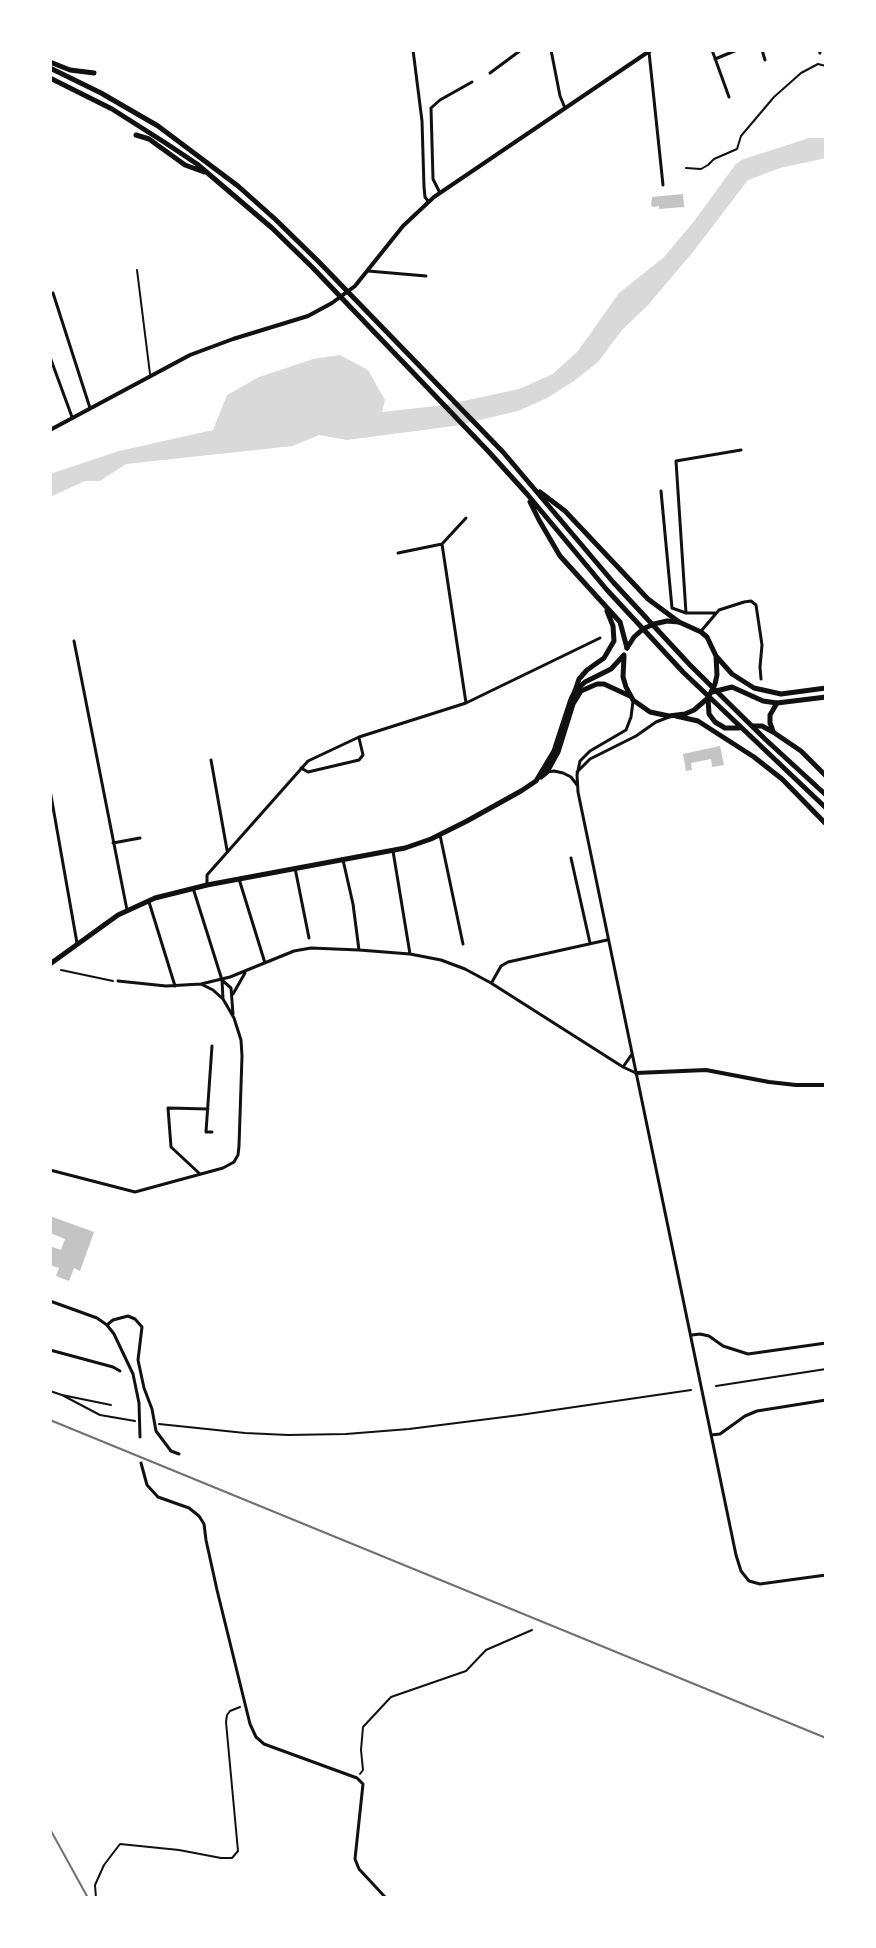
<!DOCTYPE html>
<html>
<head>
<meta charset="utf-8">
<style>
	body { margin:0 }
	#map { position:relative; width:876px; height:1948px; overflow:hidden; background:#fff; font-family:Lora,serif }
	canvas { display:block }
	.frame { position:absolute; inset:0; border:52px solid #fff; pointer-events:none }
</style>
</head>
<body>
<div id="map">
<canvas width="876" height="1948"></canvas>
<div class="frame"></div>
</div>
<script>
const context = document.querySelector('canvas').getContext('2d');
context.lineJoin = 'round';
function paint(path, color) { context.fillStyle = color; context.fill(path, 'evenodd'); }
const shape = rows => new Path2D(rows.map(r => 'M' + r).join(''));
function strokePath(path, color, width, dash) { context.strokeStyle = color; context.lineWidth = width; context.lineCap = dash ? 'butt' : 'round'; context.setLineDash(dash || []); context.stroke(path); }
const water = shape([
	[809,138,826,138,826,158,780,168,748,180,693,252,648,305,622,330,598,362,574,381,547,398,518,411,454,426,347,440,319,435,293,446,126,464,100,481,85,481,50,497,50,474,119,451,213,430,227,395,259,377,313,359,340,355,368,370,385,400,382,412,436,406,468,400,519,389,553,374,578,351,619,293,664,257,695,220,735,165,741,160]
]);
const building = shape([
	[683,194,684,207,659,209,659,206,653,207,651,205,652,197],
	[720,746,724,765,712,767,711,759,691,763,692,770,686,771,683,754],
	[50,1216,94,1232,80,1271,74,1268,69,1281,56,1276,59,1268,50,1265,50,1246,61,1250,65,1239,50,1233]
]);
const path = shape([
	[686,168,701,169,708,165,714,159,737,149,741,136,774,97,801,73,818,64,826,66],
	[61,970,113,981],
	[716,1386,826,1369],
	[50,1391,62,1395,111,1405],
	[62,1395,100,1415,135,1421],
	[159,1424,245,1433,288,1435,346,1434,409,1429,520,1415,691,1390],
	[360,1774,363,1770,361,1750,363,1727,391,1697,466,1671,486,1650,532,1630],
	[96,1898,95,1885,104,1865,120,1844,179,1850,221,1858,232,1858,238,1851,226,1722,227,1715,230,1711,240,1707]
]);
const service = shape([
	[137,270,150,374]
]);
const minor = shape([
	[413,50,422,121,424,187,425,197,428,201],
	[551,50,560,96,565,108],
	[712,50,729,97],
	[762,50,765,60],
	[819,50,820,53],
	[649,52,663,185],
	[715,59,737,50],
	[490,73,521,50],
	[440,193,433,179,431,108,440,100,472,82],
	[368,271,426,276],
	[53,293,90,408],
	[50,357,72,417],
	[661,491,672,608,686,613],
	[442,544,466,518],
	[398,553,442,544,466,703],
	[715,613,686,613,676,461,741,450],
	[702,630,719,610,744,602,751,601,756,605,762,645,760,667,761,679],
	[74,641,127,910],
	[633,701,631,717,626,730,590,751,580,761,577,775,578,792,736,1555,741,1571,749,1581,760,1584,826,1575],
	[211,760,227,850],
	[301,768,308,772,359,760,363,755,359,738],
	[547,772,554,771,563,773,571,777,577,785],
	[577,772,590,759,636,736,656,722,669,717],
	[50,790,77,943],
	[440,835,463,944],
	[113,843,140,838],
	[393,851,410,954],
	[571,858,590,943],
	[343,860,353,904,359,950],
	[295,868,309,938],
	[239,879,265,963],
	[207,885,207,875,308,761,359,737,466,703,600,638],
	[193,888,222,980,223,999],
	[149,902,175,986],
	[118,981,166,986,201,984,230,977,294,951,311,948,359,950,410,954,441,960,465,969,491,983,623,1067,636,1073],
	[223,981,231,988,233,1014],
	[492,982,501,966,508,962,607,940],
	[233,994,245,973],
	[623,1067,632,1054],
	[212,1132,206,1132,212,1046],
	[50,1170,135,1192,223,1168,234,1162,238,1155,239,1146,242,1056,241,1040,234,1018,223,999,213,990,201,984],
	[200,1174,171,1147,168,1108,208,1109],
	[50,1301,97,1318,107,1325,114,1334,133,1374,139,1403,140,1437],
	[107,1325,113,1320,128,1316,135,1319,142,1327,138,1360,144,1388,152,1409,156,1431,171,1451,179,1454],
	[692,1335,700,1334,709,1336,723,1346,748,1354,826,1343],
	[50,1350,113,1367,120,1371],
	[711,1435,720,1434,745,1416,757,1411,826,1400],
	[141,1463,147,1485,158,1497,189,1508,199,1516,204,1524,206,1540,217,1590,250,1724,256,1737,264,1744,357,1778,363,1784,355,1859,359,1869,386,1898]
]);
const tertiary = shape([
	[50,430,190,355,233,339,308,316,332,303,355,286,403,226,434,197,651,50],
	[636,1073,706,1070,769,1082,796,1085,826,1085]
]);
const primary = shape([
	[627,648,634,637,643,629,654,624,667,621,679,622,701,632,707,637,716,656,732,674,754,688,781,694,826,688],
	[624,657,623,677,626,687,633,700,650,712,669,716,685,714,694,710,708,698,715,684,717,675,716,656],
	[712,692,732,687,763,701,777,703,826,697],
	[541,777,547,772,558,752,573,704,581,691,597,684,604,684,630,696],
	[50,964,118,915,155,898,207,885,405,848,431,839,467,821,521,791,536,781,554,751,571,699,575,691,585,682,611,669,624,655]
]);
const trunk = shape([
	[50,62,70,70,94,73],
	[50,68,101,93,158,126,238,186,275,219,318,261,503,452,613,582,690,665,765,739,826,795],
	[50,78,112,109,164,142,197,164,272,228,313,268,489,452,527,494,607,590,683,672,826,808],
	[136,135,149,139,185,165,204,172],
	[540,492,565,511,648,599,679,622],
	[530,502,539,520,560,556,620,622,627,648],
	[575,691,579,679,587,670,604,658,614,641,613,626,607,611],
	[708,698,709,714,715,722,725,728,739,728],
	[676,716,698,721,754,757,782,779,826,824],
	[753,726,762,726,773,732,801,751,826,776],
	[773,731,770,723,770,715,777,703]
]);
const rail = shape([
	[50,1420,826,1738],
	[50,1829,88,1898]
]);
paint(water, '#d9d9d9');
paint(building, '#c4c4c4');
strokePath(path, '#111', 2);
strokePath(service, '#111', 2);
strokePath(minor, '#111', 3);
strokePath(tertiary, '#111', 4);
strokePath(primary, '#111', 5);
strokePath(trunk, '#111', 5);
strokePath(rail, '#707070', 2);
</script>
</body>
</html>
